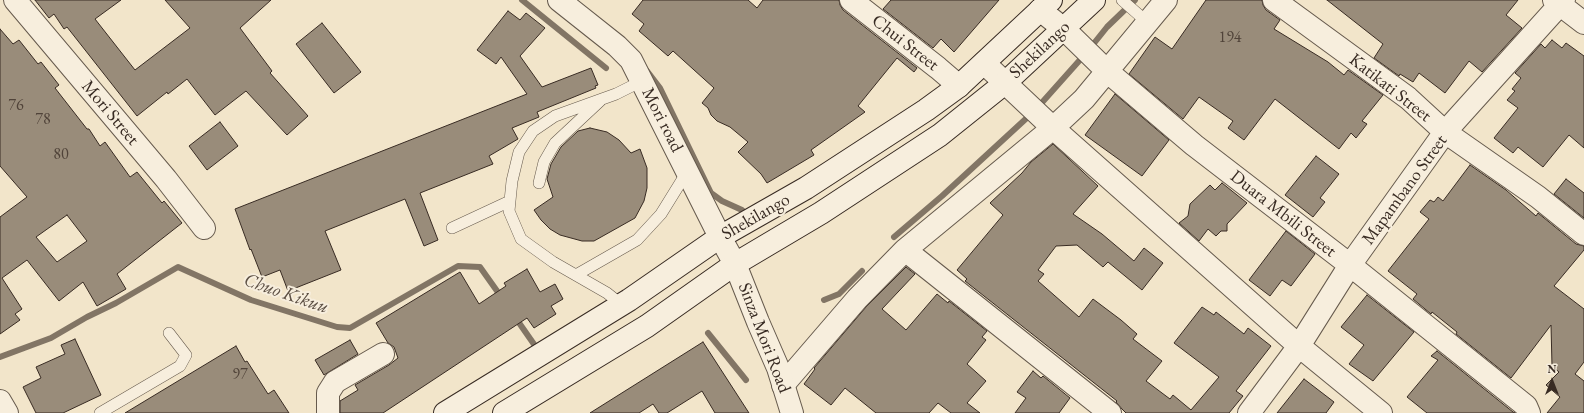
<!DOCTYPE html>
<html>
<head>
<meta charset="utf-8">
<style>
	body { margin:0 }
	#map { position:relative; width:1584px; height:413px; overflow:hidden; background:#f2e5ca; font-family:"EB Garamond",serif }
	canvas { display:block }
	.north { position:absolute; left:1532px; top:361px; width:40px; height:40px; -webkit-text-stroke:3px #f7eedd; paint-order:stroke; rotate:0deg; font-size:11px; font-weight:700; line-height:16px; text-align:center; color:#382b23 }
	.north::after { content:''; display:block; margin:auto; width:14px; height:18px; background:#382b23; clip-path:polygon(50% 0,100% 100%,50% 72%,0 100%) }
</style>
</head>
<body>
<div id="map">
<canvas width="1584" height="413"></canvas>
<div class="north">N</div>
</div>
<script>
const context = document.querySelector('canvas').getContext('2d');
context.lineJoin = 'round';
const shape = rows => new Path2D(rows.map(r => 'M' + r).join(''));
function strokePath(path, color, width, dash) { context.strokeStyle = color; context.lineWidth = width; context.lineCap = dash ? 'butt' : 'round'; context.setLineDash(dash || []); context.stroke(path); }
function paint(path, color) { context.fillStyle = color; context.fill(path, 'evenodd'); }
function drawText(font, color, halo, rows, align = 'center') {
  context.font = font + ' "EB Garamond",serif'; context.lineWidth = 4; context.setLineDash([]); context.textBaseline = 'middle'; context.strokeStyle = halo; context.fillStyle = color; for (const [text, x, y, turn = 0] of rows) {
    context.save(); context.translate(x, y); context.rotate((+turn || 0) * Math.PI / 180); context.textAlign = isNaN(turn) ? turn : align; if (halo) context.strokeText(text, 0, 0); context.fillText(text, 0, 0); context.restore();
  }
}
const stream = shape([
	[522,0,606,68],
	[647,71,660,88,711,193,722,201,742,210],
	[1038,107,1087,52,1107,27,1135,0],
	[894,237,942,196,1030,115],
	[824,300,839,294,862,271],
	[515,317,538,350],
	[708,333,746,380],
	[0,357,51,338,87,317,116,303,178,267,251,300,337,327,350,328,458,266,480,267,502,298]
]);
const building = shape([
	[35,0,121,0,95,19,135,70,190,28,165,0,271,0,240,28,272,71,270,73,308,116,287,135,246,91,215,115,187,79,168,94,167,92,137,116,67,27,64,29,54,14,49,18,35,0],
	[643,0,748,0,757,8,763,0,839,0,840,5,843,10,917,68,914,72,897,58,858,106,865,112,811,150,814,155,767,183,761,174,738,152,748,142,730,127,717,121,711,115,708,108,702,103,714,88,673,51,668,56,639,31,644,24,632,14,643,0],
	[891,0,999,0,954,52,941,39,933,48,883,9,891,0],
	[1206,0,1262,0,1263,5,1266,10,1280,20,1274,29,1328,62,1344,75,1348,70,1383,95,1362,121,1367,124,1356,138,1351,133,1339,149,1275,99,1244,140,1228,128,1233,121,1199,97,1183,119,1129,74,1155,37,1172,49,1206,0],
	[1327,0,1518,0,1506,15,1522,28,1482,72,1469,61,1445,93,1419,73,1413,82,1400,74,1399,76,1374,58,1383,44,1327,0],
	[508,11,520,20,526,13,545,28,520,56,542,87,591,68,598,85,595,86,596,88,537,112,539,117,512,128,518,139,489,156,493,164,420,193,438,240,424,246,405,199,325,231,341,270,288,291,280,270,262,277,251,249,250,250,235,209,527,94,501,57,496,64,477,50,508,11],
	[322,23,361,72,334,93,296,44,322,23],
	[0,29,13,44,19,40,38,64,41,62,59,85,55,88,87,129,89,129,100,146,105,142,130,177,137,172,162,203,164,201,182,223,117,274,126,289,97,306,83,282,59,301,27,260,2,278,22,309,15,314,20,320,0,334,0,217,27,197,0,166,0,29],
	[67,215,87,241,57,262,36,237,67,215],
	[1552,40,1562,48,1566,43,1584,56,1584,148,1569,135,1543,167,1518,147,1513,153,1494,138,1518,108,1507,100,1515,91,1512,89,1521,78,1515,73,1541,44,1545,48,1552,40],
	[1115,94,1169,140,1142,176,1085,135,1115,94],
	[220,122,238,146,207,170,189,146,220,122],
	[590,128,607,132,619,140,631,153,640,149,647,168,647,188,644,201,635,218,594,241,582,241,560,235,550,229,541,220,534,210,553,197,547,179,551,164,561,147,578,131,590,128],
	[1053,144,1098,186,1073,214,1102,234,1134,261,1144,248,1163,263,1142,290,1108,262,1103,267,1077,245,1056,246,1038,270,1044,274,1038,281,1079,317,1093,299,1121,320,1137,334,1133,339,1162,361,1146,381,1170,399,1173,395,1191,410,1219,377,1174,343,1202,307,1214,315,1216,312,1244,334,1248,328,1271,346,1236,391,1243,396,1229,413,1126,413,1122,409,1116,402,1117,401,965,281,967,279,957,270,1003,215,990,203,1022,173,1031,162,1053,144],
	[1316,156,1339,174,1320,198,1325,202,1313,217,1285,195,1316,156],
	[1470,165,1506,190,1536,216,1538,213,1576,244,1584,246,1584,250,1554,286,1584,309,1584,362,1575,374,1584,381,1584,413,1547,413,1560,397,1546,385,1559,372,1552,366,1551,325,1511,378,1456,334,1457,332,1432,312,1431,314,1413,299,1417,294,1388,271,1429,219,1420,212,1430,200,1434,202,1438,197,1443,201,1470,165],
	[1566,179,1584,193,1584,218,1554,194,1566,179],
	[1222,183,1247,203,1227,224,1227,231,1221,231,1216,236,1208,229,1199,241,1179,223,1188,216,1190,204,1210,185,1215,190,1222,183],
	[1286,231,1315,254,1291,286,1282,280,1270,296,1249,280,1286,231],
	[906,267,915,274,882,309,906,330,937,294,948,303,949,301,987,331,982,337,986,340,967,364,986,381,967,403,980,413,951,413,938,403,929,413,876,413,845,388,831,405,804,384,815,369,814,368,866,307,906,267],
	[527,269,540,292,555,284,563,299,551,306,556,314,534,328,527,318,383,413,340,413,340,401,358,390,355,385,389,365,398,358,394,347,388,343,376,323,460,272,479,304,506,286,504,283,527,269],
	[1367,295,1414,332,1373,381,1349,364,1364,345,1341,327,1367,295],
	[75,339,101,395,63,413,36,413,23,387,41,378,36,367,65,354,61,345,75,339],
	[350,340,358,354,324,375,315,360,350,340],
	[703,342,749,413,715,413,702,391,667,413,659,413,653,404,639,413,590,413,703,342],
	[236,346,245,362,247,361,268,394,274,390,289,413,125,413,236,346],
	[1437,351,1513,412,1515,413,1427,413,1407,397,1438,360,1431,356,1437,351],
	[1033,371,1041,378,1043,376,1070,398,1059,413,1015,413,1026,398,1017,392,1033,371],
	[1304,379,1334,402,1326,413,1277,413,1304,379]
]);
const service = shape([
	[1122,0,1147,22],
	[539,183,544,162,555,143,600,101],
	[452,228,510,201],
	[576,275,637,240,661,214,687,172],
	[622,305,607,293,553,262,521,239,509,211,512,181,519,152,533,131,555,116,616,94,642,81],
	[100,413,180,366,186,355,169,333]
]);
const minor = shape([
	[15,0,166,179,204,228],
	[851,0,938,68,959,86],
	[1274,0,1408,98,1445,132,1538,197,1584,234],
	[1554,0,1584,23],
	[1040,10,1064,29,1108,72,1194,145,1350,265,1521,402,1526,406,1529,413],
	[984,63,1053,128,1299,346,1381,413],
	[905,250,1110,413],
	[783,385,857,299,905,250,1053,128,1084,99,1166,0],
	[0,401,7,413],
	[328,413,328,393,335,382,383,354],
	[1249,413,1299,346,1350,265,1445,132,1564,0]
]);
const tertiary = shape([
	[559,0,617,46,631,60,720,237,735,264,758,322,778,368,792,413]
]);
const secondary = shape([
	[445,413,629,300,720,237,806,188,926,110,959,86,1051,0],
	[504,413,647,326,735,264,821,213,940,135,1005,83,1094,0]
]);
const numberNames = [
	["194",1230,38],
	["76",16,106],
	["78",43,120],
	["80",61,155],
	["97",240,375]
];
const streetNames = [
	["Chui Street",905,43,38],
	["Shekilango",1040,50,-43],
	["Katikati Street",1390,88,38],
	["Mori Street",110,113,50],
	["Mori road",662,120,63],
	["Mapambano Street",1405,190,-54],
	["Duara Mbili Street",1283,214,38],
	["Shekilango",756,217,-30],
	["Sinza Mori Road",764,338,69]
];
const waterNames = [
	["Chuo Kikuu",286,294,19]
];
strokePath(stream, '#827565', 6);
paint(building, '#998c7a');
strokePath(building, '#382b23', 1);
strokePath(service, '#665a4d', 12);
strokePath(minor, '#665a4d', 24);
strokePath(tertiary, '#665a4d', 24);
strokePath(secondary, '#382b23', 24);
strokePath(service, '#f7eedd', 11);
strokePath(minor, '#f7eedd', 22);
strokePath(tertiary, '#f7eedd', 22);
strokePath(secondary, '#f7eedd', 22);
drawText('16px', '#504339', null, numberNames);
drawText('18px', '#382b23', '#f7eedd', streetNames);
drawText('italic 19px', '#5d5044', '#f7eedd', waterNames);
</script>
</body>
</html>
